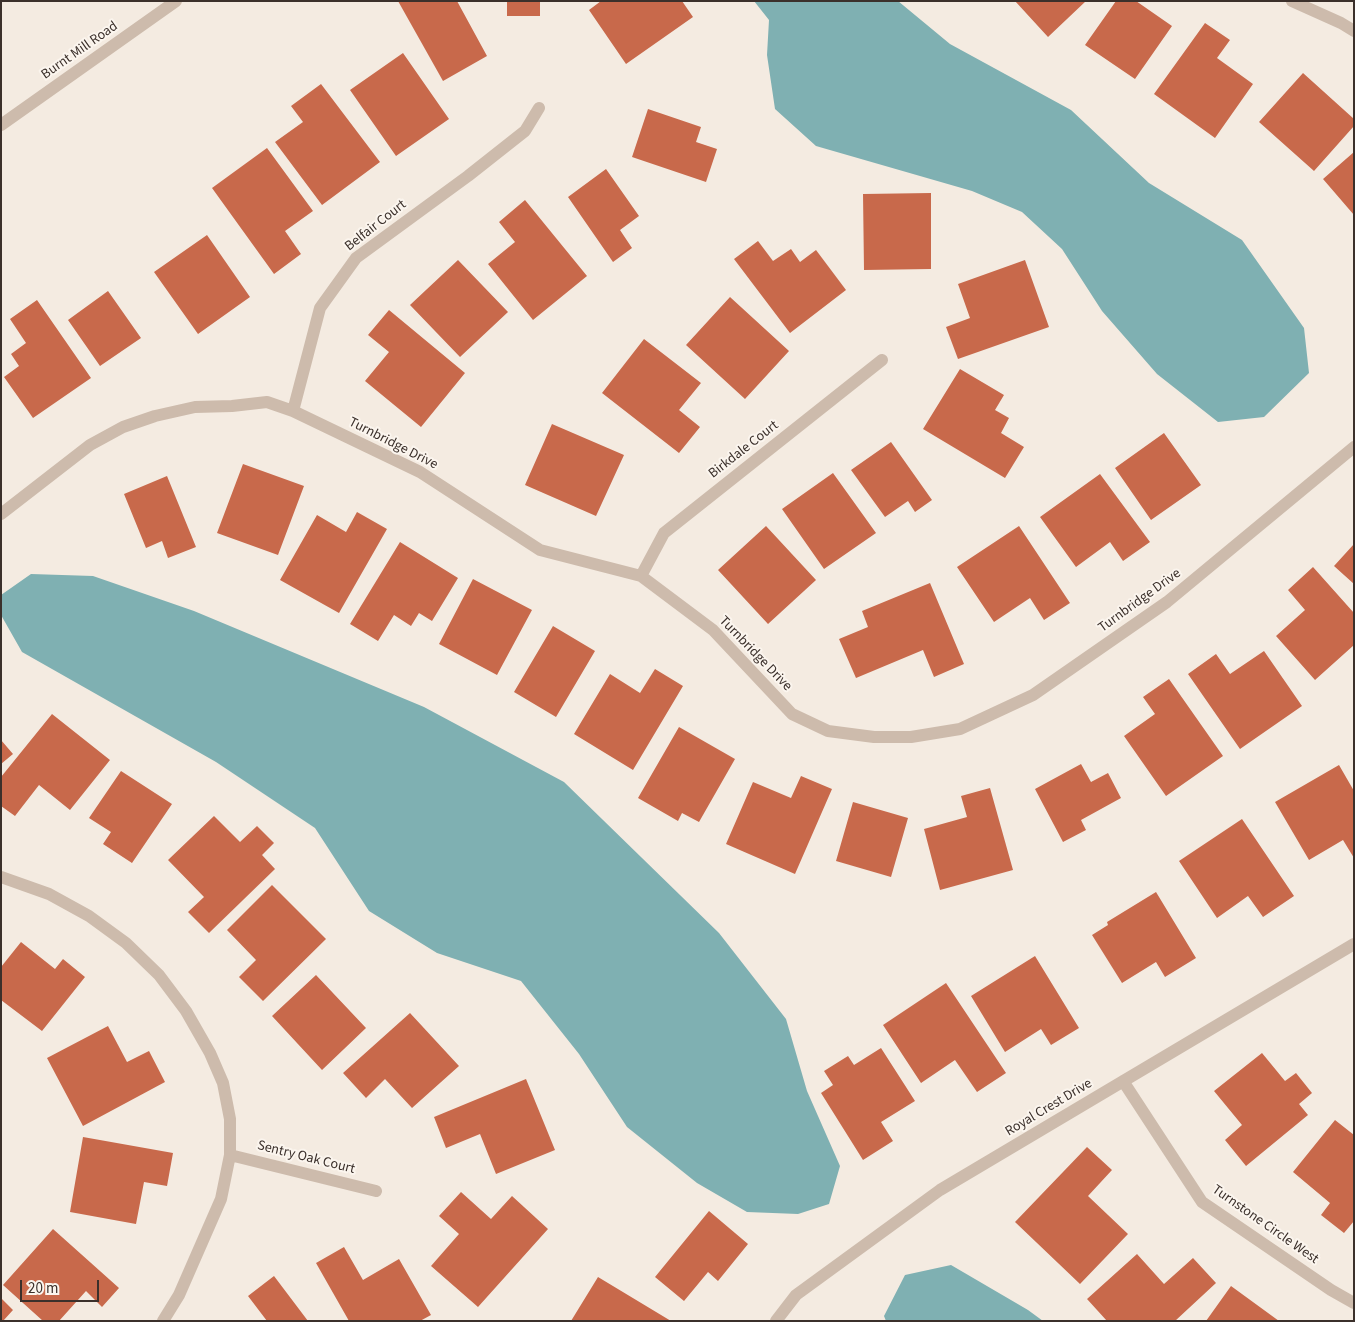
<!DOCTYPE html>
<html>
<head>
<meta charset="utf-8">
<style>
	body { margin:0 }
	#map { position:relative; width:1355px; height:1322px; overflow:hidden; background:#f4ebe1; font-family:"Source Sans 3",sans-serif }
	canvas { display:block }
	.frame { position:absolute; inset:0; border:2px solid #3b302b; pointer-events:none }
	.scale { position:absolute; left:20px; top:1280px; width:79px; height:22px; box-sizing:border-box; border:2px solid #3b302b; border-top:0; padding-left:6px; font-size:15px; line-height:18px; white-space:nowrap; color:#3b302b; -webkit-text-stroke:4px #fbf5ee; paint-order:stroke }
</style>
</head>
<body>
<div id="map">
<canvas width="1355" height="1322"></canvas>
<div class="frame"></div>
<div class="scale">20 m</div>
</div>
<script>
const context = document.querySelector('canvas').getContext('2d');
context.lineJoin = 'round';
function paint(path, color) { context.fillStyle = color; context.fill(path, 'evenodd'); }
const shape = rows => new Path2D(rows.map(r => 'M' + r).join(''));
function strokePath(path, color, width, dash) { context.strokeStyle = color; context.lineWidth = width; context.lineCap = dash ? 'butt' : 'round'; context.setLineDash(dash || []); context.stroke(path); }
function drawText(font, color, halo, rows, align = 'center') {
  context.font = font + ' "Source Sans 3",sans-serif'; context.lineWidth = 4; context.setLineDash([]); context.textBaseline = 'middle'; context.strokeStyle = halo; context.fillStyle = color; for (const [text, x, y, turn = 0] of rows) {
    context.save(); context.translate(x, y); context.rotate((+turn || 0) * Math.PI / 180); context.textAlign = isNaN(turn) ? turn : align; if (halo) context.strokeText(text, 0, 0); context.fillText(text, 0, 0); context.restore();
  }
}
const water = shape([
	[754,1,898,1,950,44,1071,110,1149,183,1242,240,1304,328,1309,373,1264,417,1218,422,1157,374,1102,311,1062,249,1022,212,972,191,816,146,775,109,767,55,769,20],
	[31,574,93,576,194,611,424,707,564,782,719,933,786,1019,807,1091,840,1166,829,1204,798,1214,747,1212,697,1183,627,1127,579,1054,521,981,437,953,369,911,315,828,216,762,22,652,1,615,1,595],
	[951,1265,1028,1310,1043,1321,886,1321,884,1316,905,1275]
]);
const building = shape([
	[398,1,457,1,487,56,443,81],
	[507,1,540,1,540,16,507,16],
	[601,1,682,1,693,17,626,64,589,10],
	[1015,1,1086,1,1048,37],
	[1116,1,1136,1,1172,26,1135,79,1085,45],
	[1205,23,1230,40,1217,58,1253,84,1215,138,1154,94],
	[403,53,449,119,396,156,350,90],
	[1303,73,1354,119,1354,126,1314,171,1259,122],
	[321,84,380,162,322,205,275,142,303,122,291,106],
	[648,109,701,127,696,142,717,149,706,182,632,157],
	[267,148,313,211,285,231,301,254,274,274,212,188],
	[1354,152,1354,215,1323,179],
	[606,169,639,216,620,230,632,248,613,262,568,197],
	[931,193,931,269,864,270,863,194],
	[525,200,587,276,533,320,488,264,515,242,499,222],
	[207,235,250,297,198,334,154,272],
	[758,241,773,261,791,249,800,262,816,250,846,290,790,333,734,259],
	[458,260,508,312,460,357,410,305],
	[1025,260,1049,327,958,359,946,327,970,318,958,284],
	[108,291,141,338,100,366,68,320],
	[730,297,789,351,745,399,686,345],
	[37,300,91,378,33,418,4,377,19,366,11,354,26,343,10,319],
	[389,310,465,373,421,427,365,381,389,352,368,335],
	[644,339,701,383,679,410,700,427,679,453,602,393],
	[960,369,1004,395,995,410,1009,418,1001,433,1024,447,1005,478,923,429],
	[552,424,624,455,596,516,525,485],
	[1164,433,1201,485,1151,520,1115,468],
	[891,442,932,500,915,512,908,501,885,517,851,470],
	[243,464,304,486,278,555,217,533],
	[833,473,876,533,824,569,782,509],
	[1100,474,1150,542,1123,561,1110,542,1076,567,1040,517],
	[167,476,196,547,168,558,162,541,146,548,124,494],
	[357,512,387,529,339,613,280,580,317,515,346,532],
	[766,526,816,580,768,624,718,570],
	[1019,526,1070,603,1044,620,1030,598,994,622,957,567],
	[400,542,458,578,432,621,419,613,411,626,394,615,378,641,350,624],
	[1354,544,1354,584,1334,566],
	[1313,567,1354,613,1354,645,1315,680,1276,636,1305,610,1288,590],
	[473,579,532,610,497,675,439,644],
	[930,583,964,664,934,677,923,650,856,678,839,639,868,627,862,611],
	[553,626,595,651,556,717,514,692],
	[1264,651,1302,706,1240,749,1188,674,1216,654,1230,674],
	[655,669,683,686,633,770,574,734,610,674,640,693],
	[1169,679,1223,756,1166,796,1124,736,1155,714,1143,697],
	[52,714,110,760,70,810,39,785,15,816,1,806,1,777],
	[679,727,735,759,699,822,682,813,678,821,638,798],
	[1,740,13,754,1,764],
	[1081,764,1091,782,1108,773,1121,798,1081,820,1086,830,1063,842,1035,789],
	[1339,765,1354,791,1354,858,1343,840,1309,860,1275,802],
	[121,771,172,804,132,863,103,844,111,832,89,818],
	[801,776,832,789,795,874,726,844,753,782,791,798],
	[990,788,1013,870,940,890,924,829,967,817,961,796],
	[853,802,908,818,891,877,836,861],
	[214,816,240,842,257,826,274,843,262,855,275,869,209,933,188,912,204,897,168,860],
	[1242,819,1294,896,1263,917,1248,896,1217,918,1179,861],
	[272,885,326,939,263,1001,239,977,256,960,227,930],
	[1156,892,1196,958,1165,977,1156,962,1122,983,1092,935,1108,925,1107,922],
	[21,942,55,969,63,959,85,977,42,1031,1,1000,1,967],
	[1035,956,1079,1028,1051,1045,1041,1029,1005,1052,971,996],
	[316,975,366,1028,322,1070,272,1016],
	[946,983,1006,1073,977,1092,955,1060,921,1083,883,1025],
	[410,1013,459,1066,412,1108,385,1079,366,1098,343,1073],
	[108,1026,127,1062,149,1051,165,1082,83,1126,47,1058],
	[881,1048,915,1101,881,1122,893,1141,863,1160,821,1093,833,1085,824,1071,848,1056,854,1065],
	[1262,1053,1285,1081,1296,1073,1312,1093,1299,1104,1308,1115,1246,1166,1225,1140,1242,1125,1214,1091],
	[526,1079,555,1150,496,1174,480,1134,446,1148,434,1117],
	[1335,1120,1354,1135,1354,1221,1344,1233,1321,1215,1330,1203,1293,1172],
	[83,1137,173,1153,167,1186,144,1182,136,1224,70,1212],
	[1087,1147,1112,1170,1088,1196,1128,1234,1080,1284,1015,1222],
	[461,1192,491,1219,512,1196,548,1229,478,1307,431,1266,459,1234,439,1216],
	[709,1211,748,1244,718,1281,708,1272,684,1301,655,1277],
	[53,1229,119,1288,102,1307,86,1291,59,1321,43,1321,3,1285],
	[344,1247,363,1280,399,1259,431,1315,420,1321,349,1321,316,1263],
	[1137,1254,1164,1284,1193,1258,1216,1283,1175,1321,1107,1321,1087,1299],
	[274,1276,308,1321,267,1321,248,1296],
	[598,1277,671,1321,571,1321],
	[1231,1286,1279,1321,1206,1321],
	[1,1298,13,1310,3,1321,1,1321]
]);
const minor = shape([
	[1292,1,1341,23,1354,31],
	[1,125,176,1],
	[293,411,320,308,356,258,468,176,525,131,539,108],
	[1,514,90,445,123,427,155,416,195,407,232,406,267,402,293,411,420,472,540,550,641,576,713,630,792,714,828,731,874,737,911,737,960,729,1033,695,1167,602,1354,447],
	[641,576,664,533,882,360],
	[1,877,49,894,89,916,126,943,159,975,186,1011,210,1053,223,1083,230,1119,230,1155,221,1199,179,1295,163,1321],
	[1123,1081,1202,1202,1331,1290,1354,1303],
	[230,1155,376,1191],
	[776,1321,796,1295,940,1190,1354,944]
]);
const streetNames = [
	["Burnt Mill Road",80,51,-35],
	["Belfair Court",376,226,-38],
	["Turnbridge Drive",393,444,27],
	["Birkdale Court",744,450,-38],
	["Turnbridge Drive",1140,601,-36],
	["Turnbridge Drive",755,654,46],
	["Royal Crest Drive",1049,1108,-31],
	["Sentry Oak Court",306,1158,14],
	["Turnstone Circle West",1265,1225,35]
];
paint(water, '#7fb0b2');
paint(building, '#c8694b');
strokePath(minor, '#cdbbac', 12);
drawText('14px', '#3b302b', '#fbf5ee', streetNames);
</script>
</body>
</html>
